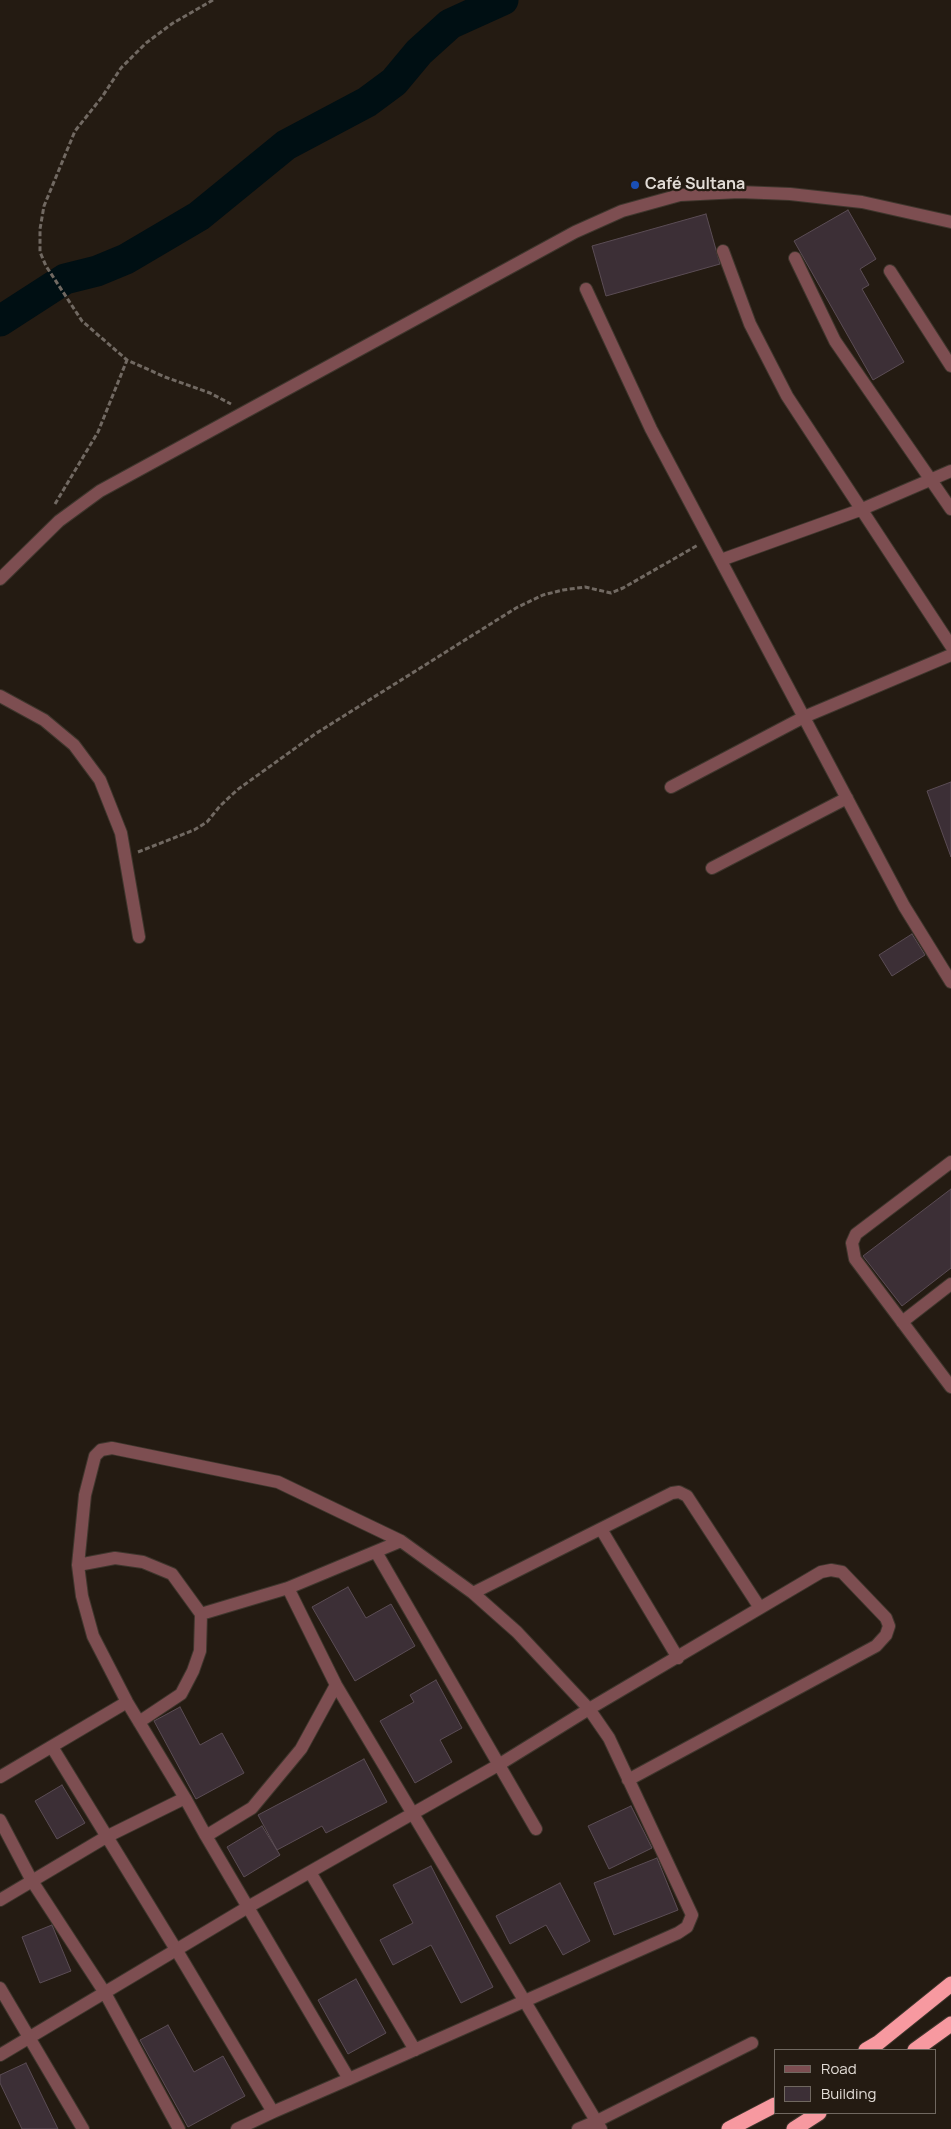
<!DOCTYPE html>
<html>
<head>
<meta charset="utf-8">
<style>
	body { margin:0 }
	#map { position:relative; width:951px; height:2129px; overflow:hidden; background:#241b12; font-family:Manrope,sans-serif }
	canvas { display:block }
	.legend { position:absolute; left:774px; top:2049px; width:162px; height:65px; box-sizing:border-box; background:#241b12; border:1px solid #706860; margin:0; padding:6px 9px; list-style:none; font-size:15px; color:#e2dcd6 }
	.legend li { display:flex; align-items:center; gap:10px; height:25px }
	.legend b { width:25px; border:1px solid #706860 }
</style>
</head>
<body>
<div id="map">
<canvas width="951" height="2129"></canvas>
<ul class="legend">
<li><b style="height:6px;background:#7d4e51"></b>Road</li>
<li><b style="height:14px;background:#3c2f36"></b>Building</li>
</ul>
</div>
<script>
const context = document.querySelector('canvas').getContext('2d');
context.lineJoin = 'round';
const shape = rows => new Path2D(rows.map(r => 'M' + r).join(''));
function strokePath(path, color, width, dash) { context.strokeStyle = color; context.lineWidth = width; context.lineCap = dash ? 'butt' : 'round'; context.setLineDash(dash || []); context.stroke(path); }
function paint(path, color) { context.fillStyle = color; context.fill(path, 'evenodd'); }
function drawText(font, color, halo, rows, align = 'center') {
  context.font = font + ' Manrope,sans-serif'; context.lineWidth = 4.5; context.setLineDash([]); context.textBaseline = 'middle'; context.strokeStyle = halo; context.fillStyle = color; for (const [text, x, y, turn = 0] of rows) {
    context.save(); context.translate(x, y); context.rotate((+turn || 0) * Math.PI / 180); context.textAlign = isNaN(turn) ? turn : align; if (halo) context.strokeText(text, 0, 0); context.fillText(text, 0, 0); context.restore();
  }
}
const river = shape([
	[0,321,65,279,97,271,126,259,199,216,286,145,367,102,394,82,419,52,450,24,503,0]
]);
const building = shape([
	[848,210,876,259,860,269,869,285,862,289,904,362,873,380,794,241,848,210],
	[706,214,720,264,606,296,592,246,706,214],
	[951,782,951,857,927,791,951,782],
	[912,934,925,955,892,976,879,955,912,934],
	[951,1189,951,1268,902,1306,863,1256,951,1189],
	[348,1587,366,1618,391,1604,415,1646,355,1681,312,1607,348,1587],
	[436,1680,462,1728,440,1740,452,1762,415,1783,380,1721,414,1702,410,1695,436,1680],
	[180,1707,200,1745,222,1733,244,1773,196,1799,154,1721,180,1707],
	[364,1759,387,1802,326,1833,322,1826,277,1850,258,1815,364,1759],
	[62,1785,85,1823,57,1839,35,1801,62,1785],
	[631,1806,652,1848,609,1869,588,1826,631,1806],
	[262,1826,280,1855,244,1877,227,1847,262,1826],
	[657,1858,678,1910,614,1935,594,1883,657,1858],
	[431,1866,493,1987,461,2003,431,1945,393,1965,380,1940,413,1923,393,1885,431,1866],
	[560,1883,590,1941,563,1955,546,1925,510,1944,496,1916,560,1883],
	[52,1925,71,1971,40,1983,22,1937,52,1925],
	[356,1979,386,2033,348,2054,318,2000,356,1979],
	[168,2025,194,2072,223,2056,245,2096,188,2127,140,2040,168,2025],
	[26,2063,58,2129,22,2129,0,2083,0,2075,26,2063]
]);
const path = shape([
	[213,0,173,23,146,43,121,68,102,97,75,131,44,206,40,229,40,252,46,266,82,321,127,360,165,377,210,393,231,404],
	[55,504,98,432,127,360],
	[138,852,194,830,207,822,220,806,237,790,315,734,516,608,543,595,563,590,585,587,611,593,623,588,698,545]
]);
const minor = shape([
	[723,251,750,324,787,396,951,646],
	[795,258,835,341,951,509],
	[890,271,951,366],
	[586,289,651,429,904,906,951,982],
	[721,560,860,510,951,471],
	[0,579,59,521,100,491,575,232,622,211,680,195,739,192,790,194,862,202,951,222],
	[0,696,44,720,74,745,100,780,121,833,139,937],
	[671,787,804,717,951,655],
	[712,868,847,798],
	[951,1162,856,1234,852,1243,855,1259,951,1387],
	[902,1322,951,1284],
	[601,1529,678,1658],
	[376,1552,536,1829],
	[78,1565,115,1558,143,1562,172,1574,201,1614,200,1651,193,1671,181,1694,139,1722],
	[288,1588,336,1685,601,2129],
	[473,1593,672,1493,679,1492,687,1496,760,1608],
	[201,1614,288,1588,401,1541],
	[52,1747,177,1951,273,2112],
	[0,1777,127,1702],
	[0,1820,32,1881,105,1993,179,2129],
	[206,1836,252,1808,301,1749,336,1685],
	[310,1872,415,2050],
	[0,1900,106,1837,185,1798],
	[0,1988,83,2129],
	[0,2055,248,1907,500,1764,589,1709,821,1572,831,1570,842,1572,886,1618,889,1626,886,1635,876,1646,628,1780],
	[237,2129,273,2112,349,2079,678,1933,687,1927,692,1915,609,1738,589,1709,517,1632,473,1593,401,1541,278,1482,112,1448,101,1450,95,1456,85,1495,78,1565,82,1596,93,1636,127,1702,185,1798,206,1836,349,2079],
	[578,2129,597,2121,752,2043]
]);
const highway = shape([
	[866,2050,878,2043,951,1984],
	[915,2050,951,2024],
	[729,2129,775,2105],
	[794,2129,819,2113]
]);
const markers = [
	[635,185,5,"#1a4fb4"]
];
const poiNames = [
	["Café Sultana",645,185]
];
strokePath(river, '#000f13', 31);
paint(building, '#3c2f36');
strokePath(building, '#5b4d55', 1);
strokePath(minor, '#3f362d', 14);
strokePath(highway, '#3f362d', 17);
strokePath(path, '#716962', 3, [5, 2.5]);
strokePath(minor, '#7d4e51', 12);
strokePath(highway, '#f799a0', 15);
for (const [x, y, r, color] of markers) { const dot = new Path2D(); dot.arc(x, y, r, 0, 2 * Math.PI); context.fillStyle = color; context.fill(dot); strokePath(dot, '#241b12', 2); }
drawText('bold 16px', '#e2dcd6', '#241b12', poiNames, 'left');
</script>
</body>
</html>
